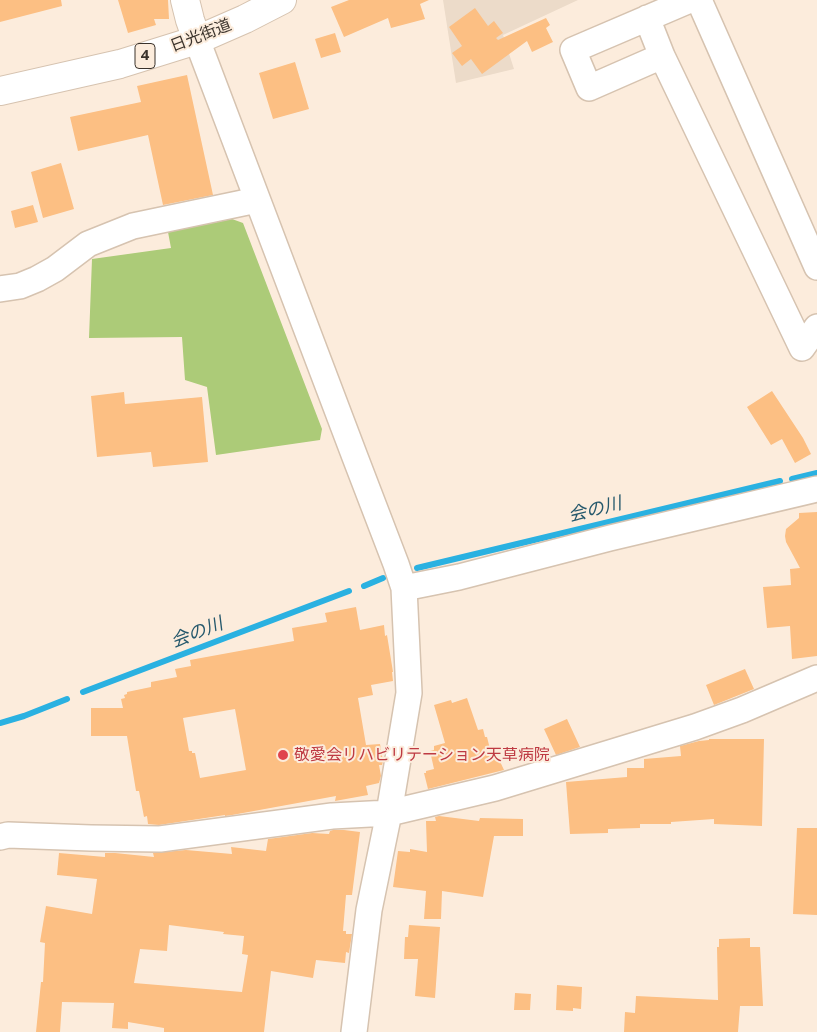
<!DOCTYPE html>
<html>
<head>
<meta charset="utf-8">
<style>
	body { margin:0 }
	canvas { display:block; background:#fcecdc }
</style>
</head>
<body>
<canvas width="817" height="1032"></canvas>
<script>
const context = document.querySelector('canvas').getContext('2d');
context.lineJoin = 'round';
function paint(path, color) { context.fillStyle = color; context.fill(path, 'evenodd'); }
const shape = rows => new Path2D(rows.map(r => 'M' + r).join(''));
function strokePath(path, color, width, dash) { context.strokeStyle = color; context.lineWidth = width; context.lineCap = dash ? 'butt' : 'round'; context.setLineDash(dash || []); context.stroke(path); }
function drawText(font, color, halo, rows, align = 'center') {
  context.font = font + ' "Noto Sans","Noto Sans JP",sans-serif'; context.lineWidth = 4; context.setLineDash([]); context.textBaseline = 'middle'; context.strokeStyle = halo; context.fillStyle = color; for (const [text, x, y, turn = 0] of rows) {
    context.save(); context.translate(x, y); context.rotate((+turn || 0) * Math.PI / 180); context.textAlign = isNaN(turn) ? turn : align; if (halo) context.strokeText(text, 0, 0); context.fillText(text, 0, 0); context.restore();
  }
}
const commercial = shape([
	[443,0,578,0,503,35,514,69,456,83]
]);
const green = shape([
	[232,219,243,223,322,429,320,440,216,455,207,387,185,380,182,337,89,338,92,259,171,248,168,232]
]);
const stream = shape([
	[792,479,817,473],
	[417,568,780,481],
	[364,586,383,578],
	[83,692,349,591],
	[0,723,24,716,67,699]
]);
const building = shape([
	[0,0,61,0,62,6,0,22],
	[118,0,168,0,169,19,154,19,156,25,128,33],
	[349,0,429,0,420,4,425,19,391,28,388,18,344,37,331,7],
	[475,8,488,26,494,21,503,33,496,38,498,40,546,18,550,25,546,28,553,42,532,52,527,41,482,74,471,59,462,66,452,53,462,46,449,27],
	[335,33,341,52,321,58,315,39],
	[295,62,309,109,273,119,259,73],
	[187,75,213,195,163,205,148,135,78,151,70,117,141,102,137,86],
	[61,163,74,209,43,218,31,172],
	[33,205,38,222,15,228,11,211],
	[772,391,803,438,811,454,795,463,782,439,771,445,747,407],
	[124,392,125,404,202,397,208,462,153,467,151,452,97,457,91,396],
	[817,512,817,656,792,659,790,626,767,628,763,587,791,585,790,569,800,568,786,542,785,536,786,529,799,518,799,513],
	[356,607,360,630,384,625,385,636,387,635,393,672,392,672,393,681,371,685,373,695,358,698,366,745,380,744,383,761,382,765,379,765,381,776,379,783,366,786,368,795,335,801,336,796,232,815,225,816,225,815,159,825,148,824,147,816,144,817,139,791,136,791,127,736,91,736,91,708,123,708,121,699,125,698,124,695,127,694,127,692,151,687,151,682,177,677,175,669,191,666,190,660,294,641,292,628,327,622,325,613],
	[235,709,246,770,200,778,195,753,192,753,192,751,189,751,183,718],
	[745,669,754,689,714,705,706,685],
	[467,698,478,730,483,729,485,737,487,737,492,757,497,755,504,770,428,789,424,773,426,773,426,771,434,769,430,751,434,750,434,746,445,743,434,705,451,700,452,703],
	[567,719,580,747,556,755,544,729],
	[709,739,764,739,762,826,714,824,714,819,671,822,671,824,640,824,640,828,608,829,608,833,570,834,566,782,627,777,627,768,644,768,644,759,681,756,680,746,699,741,709,740],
	[439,816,479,821,480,818,523,819,523,836,494,836,483,897,442,891,441,919,424,919,426,891,393,887,398,851,410,852,410,849,427,852,426,821,436,821,435,817],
	[797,828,817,828,817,915,793,914],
	[333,830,344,830,360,832,352,895,346,895,343,931,346,931,346,934,352,934,349,953,346,952,345,963,316,960,313,978,271,971,264,1032,164,1032,164,1028,128,1022,128,1029,112,1028,114,1003,62,1002,60,1032,36,1032,41,982,43,982,45,943,40,942,46,906,92,914,97,879,57,875,59,853,105,857,105,853,115,853,154,857,153,853,186,850,232,854,231,847,266,851,268,839,312,833,329,834,330,831],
	[169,925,224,932,223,934,244,936,242,954,248,955,242,992,134,983,140,949,167,951],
	[409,925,440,927,435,998,415,996,418,959,404,959,405,937,408,937],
	[750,938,750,947,760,947,763,1006,740,1006,738,1032,624,1032,625,1012,635,1013,636,996,718,1000,717,947,719,947,719,939],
	[557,985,582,987,581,1009,573,1008,573,1011,556,1010],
	[515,993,531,994,530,1010,514,1010]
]);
const street = shape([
	[690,0,573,50,589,88,662,56,802,348,817,327],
	[699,0,817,267],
	[647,18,662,56],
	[197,40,355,457,396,564,404,588,409,693,389,813,369,910,354,1032],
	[0,289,20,286,37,279,55,269,88,244,133,226,257,200],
	[404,588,459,577,610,538,817,489],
	[0,837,8,835,91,838,160,839,332,816,389,813,495,788,695,727,742,710,817,678]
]);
const secondary = shape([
	[185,0,190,20,197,40]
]);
const highway = shape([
	[0,91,120,64,197,40,245,19,282,0]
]);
const markers = [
	[283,755,6,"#e0444e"]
];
const shields = [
	[145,56,20]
];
const shieldNames = [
	["4",145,56]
];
const streetNames = [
	["日光街道",201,36,-21]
];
const healthNames = [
	["敬愛会リハビリテーション天草病院",294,755]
];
const waterNames = [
	["会の川",595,510,-14],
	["会の川",197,633,-21]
];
paint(commercial, '#ecdbc9');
paint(green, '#accb78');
strokePath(stream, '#2ab1e1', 6);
paint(building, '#fcbf83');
strokePath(street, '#d6c3b0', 28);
strokePath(secondary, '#d6c3b0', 30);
strokePath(highway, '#d6c3b0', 30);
strokePath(street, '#fff', 25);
strokePath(secondary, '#fff', 28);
strokePath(highway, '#fff', 28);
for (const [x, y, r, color] of markers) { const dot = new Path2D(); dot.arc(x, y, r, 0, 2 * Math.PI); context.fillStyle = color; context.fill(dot); strokePath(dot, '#fcecdc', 2); }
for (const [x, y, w] of shields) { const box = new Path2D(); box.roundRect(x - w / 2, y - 12.5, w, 25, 4); context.fillStyle = '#fcecdc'; context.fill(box); strokePath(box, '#3a322b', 1); }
drawText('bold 15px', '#3a322b', null, shieldNames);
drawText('16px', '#3a322b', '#fcecdc', streetNames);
drawText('16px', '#be3a42', '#fcecdc', healthNames, 'left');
drawText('italic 18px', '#25586c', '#fcecdc', waterNames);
</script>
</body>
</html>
